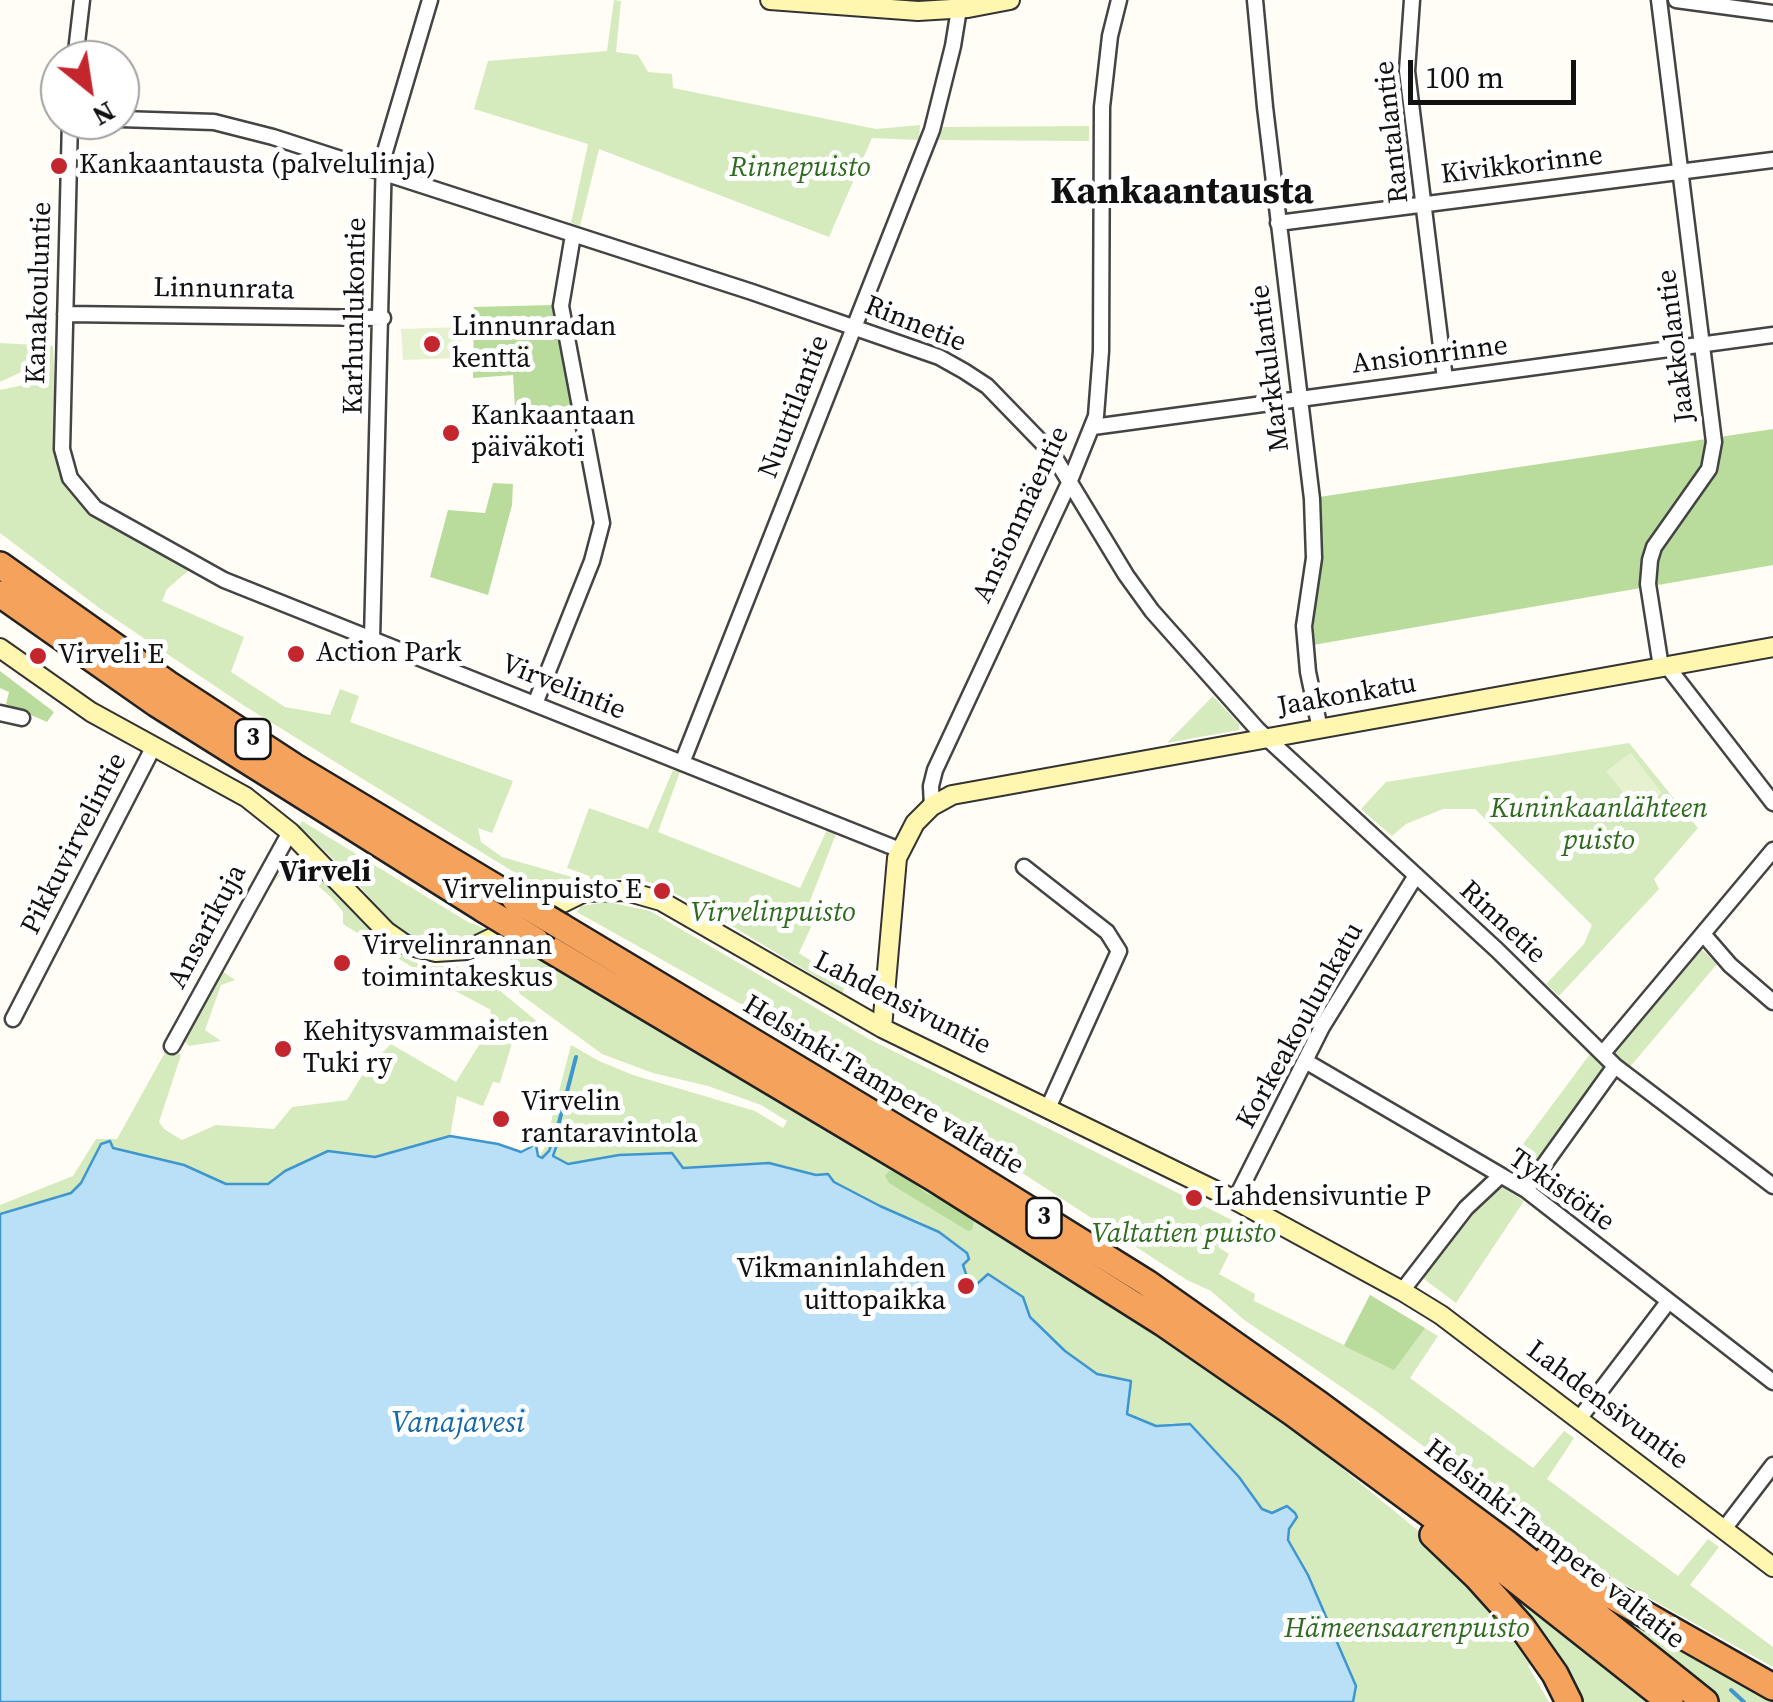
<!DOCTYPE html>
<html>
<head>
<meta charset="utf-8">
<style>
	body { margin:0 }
	#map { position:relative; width:1773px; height:1702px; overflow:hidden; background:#fffdf5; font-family:"Source Serif 4",serif }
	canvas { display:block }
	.north { position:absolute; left:40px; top:40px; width:100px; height:100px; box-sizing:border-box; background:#fff; border:2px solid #a0a0a0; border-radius:50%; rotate:150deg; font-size:28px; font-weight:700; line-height:40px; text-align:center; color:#111 }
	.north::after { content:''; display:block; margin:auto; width:35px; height:45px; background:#c4262e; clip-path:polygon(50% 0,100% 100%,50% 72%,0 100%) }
	.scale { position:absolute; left:1408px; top:60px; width:168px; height:45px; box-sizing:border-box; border:5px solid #111; border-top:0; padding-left:12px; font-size:30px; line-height:35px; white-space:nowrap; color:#111; -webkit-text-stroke:8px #fff; paint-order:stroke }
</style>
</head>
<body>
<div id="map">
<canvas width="1773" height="1702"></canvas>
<div class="north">N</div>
<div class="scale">100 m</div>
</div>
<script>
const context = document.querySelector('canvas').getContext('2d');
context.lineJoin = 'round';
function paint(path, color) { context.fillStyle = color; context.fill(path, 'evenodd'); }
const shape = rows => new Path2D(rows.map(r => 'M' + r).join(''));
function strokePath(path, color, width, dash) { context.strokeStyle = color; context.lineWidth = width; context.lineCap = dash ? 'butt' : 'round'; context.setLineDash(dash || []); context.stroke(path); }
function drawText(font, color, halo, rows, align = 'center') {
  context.font = font + ' "Source Serif 4",serif'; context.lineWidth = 10; context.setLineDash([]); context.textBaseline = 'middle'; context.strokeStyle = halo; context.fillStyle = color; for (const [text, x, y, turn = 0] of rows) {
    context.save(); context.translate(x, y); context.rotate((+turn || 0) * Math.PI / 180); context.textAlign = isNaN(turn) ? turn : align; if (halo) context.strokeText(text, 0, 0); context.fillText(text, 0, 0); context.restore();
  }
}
const green = shape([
	[614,0,621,1,616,52,638,55,648,72,672,74,673,88,876,129,920,125,919,140,872,138,829,237,599,149,580,226,571,223,588,144,474,109,488,61,607,51],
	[1089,126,1089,141,939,140,943,127],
	[0,343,53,346,58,473,88,514,189,570,167,589,162,601,244,637,231,672,285,707,330,715,340,689,359,696,350,722,513,781,492,833,478,828,481,842,502,857,572,877,578,886,551,895,243,705,102,610,0,533,0,390,28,384,32,367,0,382],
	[1213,696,1239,724,1239,730,1167,743],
	[1629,743,1698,828,1654,879,1659,889,1559,996,1546,984,1584,944,1592,925,1475,809,1443,809,1406,824,1392,836,1361,809,1386,782],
	[673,770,680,772,658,832,800,888,827,830,836,834,808,906,818,912,799,953,845,983,843,993,692,902,652,883,632,878,591,880,589,876,567,868,589,808,648,829],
	[302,821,468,922,493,932,469,944,437,944,404,933,391,924,354,879,299,826],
	[294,862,309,866,380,941,411,961,425,966,471,967,544,1027,549,1040,515,1033,500,1083,493,1082,483,1106,457,1096,450,1136,400,1151,375,1157,328,1151,285,1171,268,1184,226,1184,184,1165,113,1148,110,1142,101,1144,81,1184,71,1193,0,1214,0,1205,73,1176,96,1139,117,1139,168,1047,181,1055,159,1122,164,1129,182,1140,216,1125,274,1129,292,1107,347,1100,366,1069,391,1044,456,1082,487,1032,491,1010,420,972,343,924,343,912,330,896,299,870,286,870,271,884,286,866],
	[608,902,650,911,869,1039,1232,1220,1218,1247,1229,1254,1219,1274,1255,1294,1254,1301,1344,1345,1370,1295,1438,1336,1410,1378,1533,1468,1564,1431,1574,1438,1547,1479,1678,1576,1708,1539,1719,1547,1690,1585,1773,1647,1773,1667,1604,1573,1530,1526,1531,1523,1527,1517,1508,1505,1505,1507,1372,1408,1243,1319,1211,1291,1187,1280,896,1091,577,912,581,906],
	[515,946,813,1116,1154,1331,1322,1452,1448,1555,1537,1659,1528,1666,1549,1702,1353,1702,1356,1685,1308,1575,1288,1540,1289,1528,1295,1522,1262,1509,1239,1477,1174,1423,1156,1426,1127,1414,1131,1381,1097,1374,1065,1351,1030,1317,1023,1297,988,1274,967,1293,959,1290,963,1265,939,1232,919,1221,880,1206,834,1182,828,1174,816,1175,769,1163,683,1168,672,1153,568,1164,553,1156,558,1142,541,1158,538,1157,544,1149,571,1045,599,1061,633,1075,755,1111,783,1128,787,1121,761,1105,708,1086,653,1073,602,1054,520,994,511,973,510,959],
	[1700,948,1717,964,1629,1068,1611,1052],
	[219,969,235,980,221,985,205,1030,221,1041,189,1046,183,1039],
	[1590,1054,1609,1068,1527,1180,1506,1167],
	[1499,1185,1524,1201,1456,1303,1420,1276,1464,1219],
	[1469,1558,1650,1702,1574,1702,1545,1634],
	[1577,1587,1773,1693,1773,1702,1720,1702]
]);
const forest = shape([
	[553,305,575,408,515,409,513,375,473,378,474,307],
	[1773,429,1773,565,1313,645,1319,497],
	[493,483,513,484,512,505,488,595,430,577,448,510,485,513],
	[0,671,54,712,47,722,6,704,9,692,0,688],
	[889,1171,900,1173,926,1193,968,1211,974,1219,972,1230,968,1231,889,1183,885,1176],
	[1370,1295,1425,1328,1394,1370,1344,1346]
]);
const pitch = shape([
	[461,327,461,358,403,360,401,329],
	[1631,753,1662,793,1638,811,1606,771]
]);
const water = shape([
	[557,1130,560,1136,553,1156,568,1164,619,1155,672,1153,683,1168,769,1163,816,1175,828,1174,834,1182,880,1206,939,1232,967,1253,969,1259,963,1265,967,1277,959,1284,960,1290,967,1293,988,1274,1023,1297,1030,1317,1065,1351,1097,1374,1131,1381,1127,1414,1156,1426,1190,1424,1239,1477,1262,1509,1272,1513,1287,1506,1295,1513,1297,1517,1289,1529,1288,1540,1308,1575,1356,1686,1353,1702,0,1702,0,1214,71,1193,81,1183,101,1144,110,1141,113,1148,184,1165,226,1184,268,1184,285,1171,328,1151,375,1157,450,1136,498,1144,521,1152,531,1147,535,1139,538,1156,542,1158,549,1151,557,1130]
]);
const stream = shape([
	[557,1130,576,1057],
	[1731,1690,1744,1702]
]);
const street = shape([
	[1255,0,1265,107,1312,499,1314,558,1304,626,1308,672,1320,729],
	[1412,0,1407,71,1445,379],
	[1659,0,1714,442,1709,469,1654,547,1650,560,1648,584,1661,667],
	[1676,0,1773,13],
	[75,60,82,0],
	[120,119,214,122,273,137,752,292,939,357,964,371,987,386,1052,453,1126,575,1152,611,1258,730,1497,950,1615,1066,1773,1186],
	[70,120,62,449,70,478,95,508,224,580,900,850],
	[1278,223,1773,160],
	[65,314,383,318],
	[1093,427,1773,335],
	[372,639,384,155,430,0],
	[1667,666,1773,803],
	[535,704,592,561,602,523,561,306,573,235],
	[0,713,22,718],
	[682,763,932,130,953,46,959,9],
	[932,806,931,786,935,770,1069,483,1096,416,1101,351,1102,107,1110,36,1119,0],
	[1024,867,1107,932,1119,951,1048,1108],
	[1704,935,1730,965,1773,1002],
	[13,1019,154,746],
	[172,1046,290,832],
	[1603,1053,1773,850],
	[1307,1062,1526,1190,1773,1382],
	[1526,1190,1615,1066],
	[1235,1200,1322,1027,1415,877],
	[1402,1291,1466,1208,1499,1177],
	[1579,1419,1668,1302],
	[1724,1529,1773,1465]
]);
const secondary = shape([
	[770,0,918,11,968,8,1010,0],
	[0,648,91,712,246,797,290,832,386,931,406,945,436,952,467,950,585,892,626,891,661,901,882,1028,1235,1200,1402,1291,1441,1315,1773,1567],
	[882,1028,897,858,915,823,932,806,952,795,1773,647]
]);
const highway = shape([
	[0,565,168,684,295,767,515,899],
	[0,594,157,704,485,910],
	[562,927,948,1159,1147,1283,1320,1405,1505,1542,1705,1702],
	[536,941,932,1177,1163,1323,1293,1413,1469,1543,1670,1702],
	[1433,1535,1477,1577,1522,1627,1555,1674,1569,1702],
	[1547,1559,1773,1687]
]);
const highwayBridge = shape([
	[515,899,562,927],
	[485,910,536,941]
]);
const markers = [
	[59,166,10,"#c4262e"],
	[432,344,10,"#c4262e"],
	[451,433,10,"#c4262e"],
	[296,654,10,"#c4262e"],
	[38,656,10,"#c4262e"],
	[662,891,10,"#c4262e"],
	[342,963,10,"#c4262e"],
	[283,1049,10,"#c4262e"],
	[501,1119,10,"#c4262e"],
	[1194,1198,10,"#c4262e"],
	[966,1286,10,"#c4262e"]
];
const shields = [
	[253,739,35],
	[1044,1218,35]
];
const shieldNames = [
	["3",253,739],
	["3",1044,1218]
];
const streetNames = [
	["Rantalantie",1393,132,-96],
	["Kivikkorinne",1522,166,-7],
	["Linnunrata",224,290,1],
	["Kanakouluntie",40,293,-88],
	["Karhunlukontie",356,316,-89],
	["Rinnetie",915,325,22],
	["Jaakkolantie",1677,346,-97],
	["Ansionrinne",1430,356,-7],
	["Markkulantie",1271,368,-97],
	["Nuuttilantie",795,407,-69],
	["Ansionmäentie",1022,515,-65],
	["Virvelintie",563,688,22],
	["Jaakonkatu",1347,696,-10],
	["Pikkuvirvelintie",75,844,-63],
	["Rinnetie",1502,923,43],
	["Ansarikuja",208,927,-62],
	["Lahdensivuntie",902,1004,27],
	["Korkeakoulunkatu",1301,1026,-61],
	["Helsinki-Tampere valtatie",883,1086,31],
	["Tykistötie",1561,1191,35],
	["Lahdensivuntie",1607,1406,37],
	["Helsinki-Tampere valtatie",1554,1545,38]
];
const poiNames = [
	["Kankaantausta (palvelulinja)",79,166],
	["Linnunradan",452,328],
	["kenttä",452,360],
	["Kankaantaan",471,417],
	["päiväkoti",471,449],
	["Action Park",316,654],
	["Virveli E",58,656],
	["Virvelinpuisto E",642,891,"right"],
	["Virvelinrannan",362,947],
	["toimintakeskus",362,979],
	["Kehitysvammaisten",303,1033],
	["Tuki ry",303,1065],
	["Virvelin",521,1103],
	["rantaravintola",521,1135],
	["Lahdensivuntie P",1214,1198],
	["Vikmaninlahden",946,1270,"right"],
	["uittopaikka",946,1302,"right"]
];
const parkNames = [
	["Rinnepuisto",800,169],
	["Kuninkaanlähteen",1599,810],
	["puisto",1599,842],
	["Virvelinpuisto",773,914],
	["Valtatien puisto",1184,1235],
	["Hämeensaarenpuisto",1407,1630]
];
const neighbourhoodNames = [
	["Virveli",325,873]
];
const waterNames = [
	["Vanajavesi",458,1424]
];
const districtNames = [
	["Kankaantausta",1182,193]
];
paint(green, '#d5ebbd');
paint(forest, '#b9dc9c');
paint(pitch, '#e6f2cf');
paint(water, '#b9e0f7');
strokePath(water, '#3f96cf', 2.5);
strokePath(stream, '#3f96cf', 4);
strokePath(street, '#444', 19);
strokePath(secondary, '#333', 22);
strokePath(highway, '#222', 30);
strokePath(street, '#fff', 14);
strokePath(secondary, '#fff6b0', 18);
strokePath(highway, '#f5a25d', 25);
strokePath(highwayBridge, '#222', 30, []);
strokePath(highwayBridge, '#f5a25d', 25);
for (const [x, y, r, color] of markers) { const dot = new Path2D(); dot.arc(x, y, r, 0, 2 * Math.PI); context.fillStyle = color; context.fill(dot); strokePath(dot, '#fff', 4); }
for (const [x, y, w] of shields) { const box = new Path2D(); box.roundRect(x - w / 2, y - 20, w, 40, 8); context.fillStyle = '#fff'; context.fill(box); strokePath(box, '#111', 2.5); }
drawText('bold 25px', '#111', null, shieldNames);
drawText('28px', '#111', '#fff', streetNames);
drawText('28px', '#111', '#fff', poiNames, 'left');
drawText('italic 28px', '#2f6b1f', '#fff', parkNames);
drawText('bold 30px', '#111', '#fff', neighbourhoodNames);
drawText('italic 30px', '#1768a6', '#fff', waterNames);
drawText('bold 38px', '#111', '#fff', districtNames);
</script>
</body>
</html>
